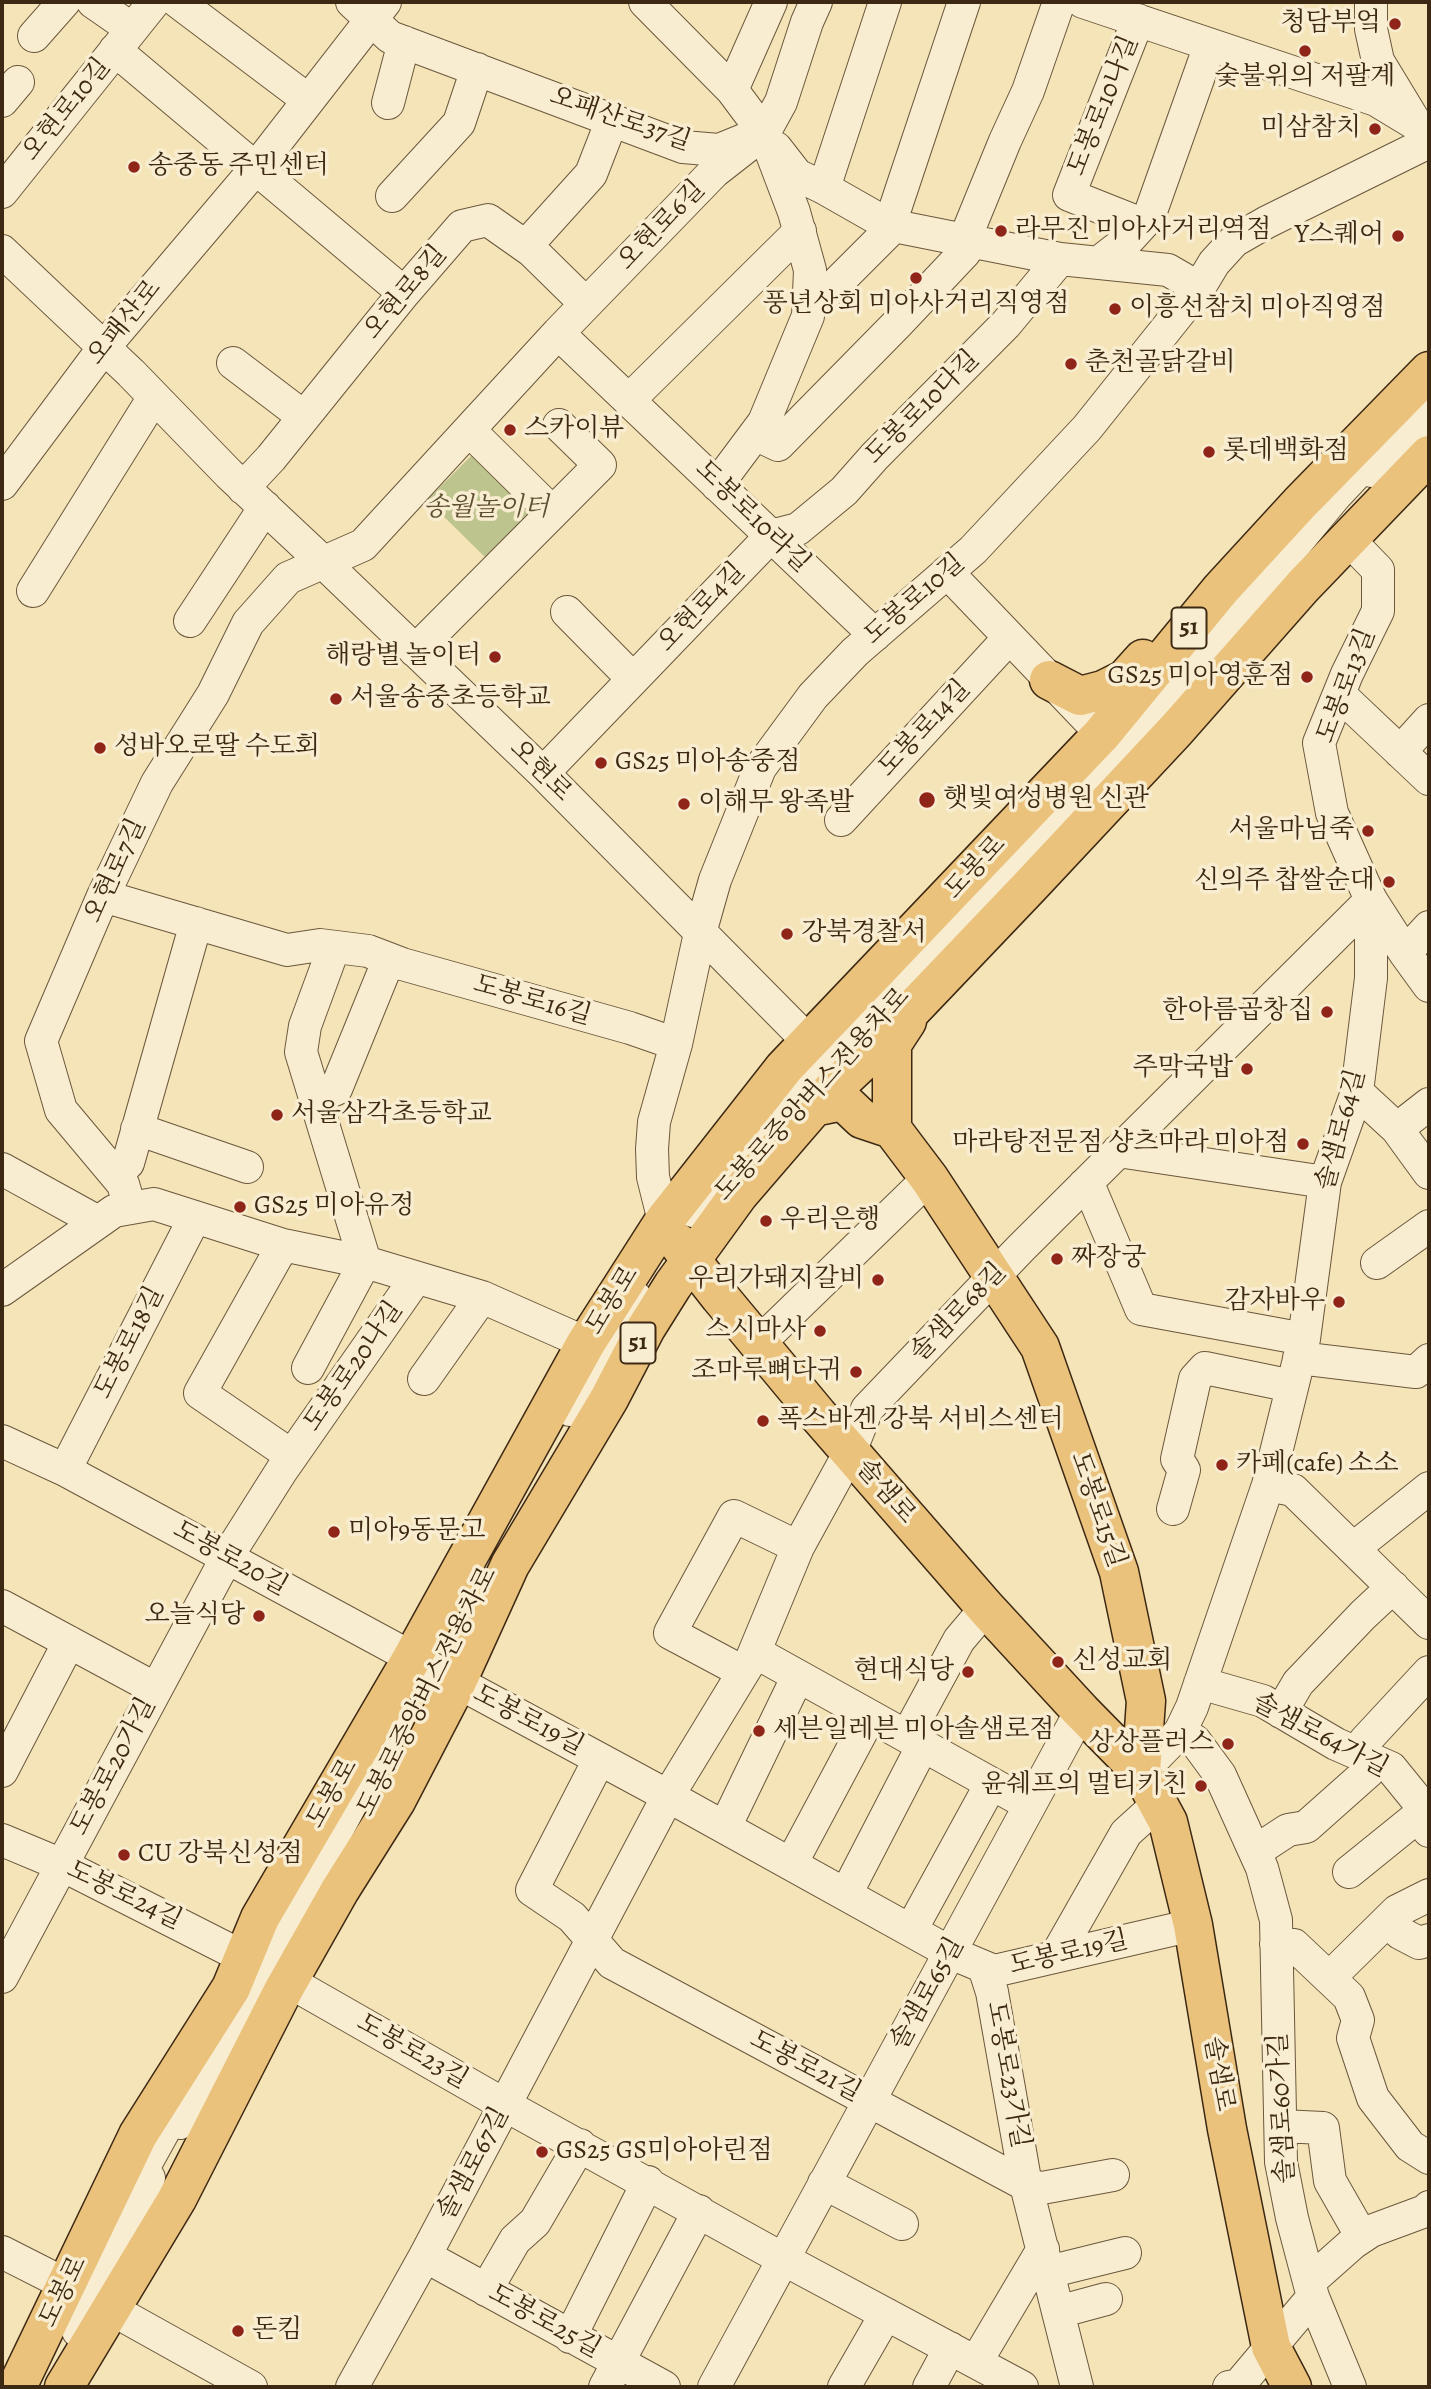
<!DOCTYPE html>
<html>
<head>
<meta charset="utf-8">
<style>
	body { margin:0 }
	#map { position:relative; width:1431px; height:2389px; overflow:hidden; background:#f5e4b7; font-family:Alegreya,serif }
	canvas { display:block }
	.frame { position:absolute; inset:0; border:4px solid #3d2814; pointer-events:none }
</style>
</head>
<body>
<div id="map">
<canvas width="1431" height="2389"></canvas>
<div class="frame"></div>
</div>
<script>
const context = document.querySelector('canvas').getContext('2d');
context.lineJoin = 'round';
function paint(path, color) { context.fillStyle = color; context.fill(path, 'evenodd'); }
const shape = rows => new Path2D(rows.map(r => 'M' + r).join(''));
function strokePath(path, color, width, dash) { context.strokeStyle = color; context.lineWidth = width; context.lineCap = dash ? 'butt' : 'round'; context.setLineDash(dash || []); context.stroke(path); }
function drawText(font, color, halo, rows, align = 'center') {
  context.font = font + ' Alegreya,"Noto Serif KR",serif'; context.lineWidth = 7; context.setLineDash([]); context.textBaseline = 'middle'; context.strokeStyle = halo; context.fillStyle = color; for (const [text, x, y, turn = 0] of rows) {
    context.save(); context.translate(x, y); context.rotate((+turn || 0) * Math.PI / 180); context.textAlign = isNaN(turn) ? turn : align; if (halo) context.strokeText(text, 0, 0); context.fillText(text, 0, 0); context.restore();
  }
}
const green = shape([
	[477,450,544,519,494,566,427,500]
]);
const minor = shape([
	[93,2,132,29],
	[178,2,308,100],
	[352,2,390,37,683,147,719,150,746,139],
	[645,2,732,90,764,133,794,212,810,270,808,316,764,422,717,485],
	[1083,2,1376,100,1429,132],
	[1371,2,1371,29,1378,61,1415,122],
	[1138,20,1069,195,1142,224],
	[34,36,64,2],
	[115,50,404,293],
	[732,90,771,2],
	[2,101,18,82],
	[388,103,404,42],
	[776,148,797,175,824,188,889,225,1060,259,1168,270,1199,288],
	[824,188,885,2],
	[2,192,154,2],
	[392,196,459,123,477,69],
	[526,246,591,174,612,120],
	[2,251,131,373,229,474,324,563,543,773,809,1042],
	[1098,263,1128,240,1149,217,1210,45],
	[808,304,830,290,887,233,964,2],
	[558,333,875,635],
	[233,363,304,417],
	[629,400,800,231],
	[469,430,552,512],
	[755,434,778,445,898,323,965,252,969,229,1005,141,1028,91,1059,2],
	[1372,471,1429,413],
	[2,484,105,346,256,168,385,2],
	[243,488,271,458,404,293,462,226,488,220,532,251,586,304],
	[1348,539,1378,570,1378,611,1347,674,1319,743,1332,813,1371,900,1405,953,1429,986],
	[947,572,1102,734],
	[33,591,154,397],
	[567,612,633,679],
	[190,621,265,507],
	[415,651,600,465,559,425],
	[1339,694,1429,779],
	[1400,752,1429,720],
	[543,773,771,536,798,529,844,491,875,456,1006,324,1060,259],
	[841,820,1009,638],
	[103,896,287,950,320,945,368,951,402,964,630,1028,676,1044],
	[1405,953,1429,927],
	[1357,1092,1397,1129,1429,1173],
	[315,1098,336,1089,389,959],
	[137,1129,247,1167],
	[1397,1129,1429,1104],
	[1118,1151,1325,1182],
	[2,1169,98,1222],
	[115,1173,128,1163,196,923],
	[1084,1185,1092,1193,1141,1309,1304,1339],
	[130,1208,123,1184,61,1110,41,1041,103,896,157,783,213,694,248,623,288,578,363,545,558,333,714,172,764,133,781,102,807,22,816,2],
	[693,1211,837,1050,1080,795,1184,678,1336,495,1382,446],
	[664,1221,653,1177,652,1149,654,1122,676,1044,700,933,715,880,760,768,813,696,855,652,973,550,1087,428,1199,288,1214,263,1234,241,1267,222,1429,142],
	[283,1245,200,1393,292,1456],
	[1377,1263,1429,1226],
	[2,1290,114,1211,154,1204,283,1245,365,1262,482,1297,586,1343],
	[758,1344,929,1178],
	[1299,1358,1416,1372,1429,1360],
	[308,1368,365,1262,301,1052,305,1026,334,947],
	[424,1379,482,1297],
	[570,1410,636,1298],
	[2,1441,65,1470,668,1796,951,1953,994,1971,1193,1925],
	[65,1470,195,1217],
	[1268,1485,1293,1490,1429,1623],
	[1173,1509,1184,1470,1177,1459,1195,1379,1205,1368,1292,1386],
	[1354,1548,1429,1488],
	[2,1606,156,1689],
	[755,1652,1030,1805],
	[743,1672,670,1633,734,1516,798,1547],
	[1200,1683,1263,1701,1336,1744,1391,1768,1417,1800,1429,1831],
	[1281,1712,1298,1683,1363,1615,1393,1587],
	[1180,1732,1195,1741,1220,1775,1262,1868,1276,1920,1281,2162,1292,2218,1313,2297,1350,2387],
	[907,1736,959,1640,986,1608],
	[599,1760,532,1890,572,1917,612,1963,1026,2185,1042,2188,1113,2175],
	[2,1771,69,1642],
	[1141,1772,1180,1732,1192,1707,1268,1485,1304,1339,1325,1182,1357,1092,1371,978,1371,900],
	[725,1827,798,1676],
	[2,1840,62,1865,267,1969,505,2105,783,2259,1022,2387],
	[1256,1851,1288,1830,1306,1827,1369,1771,1365,1741,1429,1672],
	[791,1864,870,1716],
	[1349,1872,1422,1813],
	[846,1894,923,1745],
	[1387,1921,1400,1933,1419,1943,1429,1940],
	[911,1930,991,1784],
	[1276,1944,1294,1945,1349,1997,1358,2020,1353,2038,1373,2098,1410,2146,1429,2158],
	[1056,1956,1126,1833,1158,1804],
	[984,1967,992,1992,1026,2185,1077,2387],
	[249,1976,310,1881,392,1727],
	[2,1977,227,1557,282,1470,416,1278],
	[1329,1978,1397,1911,1429,1895],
	[180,2123,272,1962],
	[1281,2126,1323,2128,1330,2181,1362,2237],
	[824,2183,902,2224],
	[129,2194,182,2098],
	[2,2252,67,2285],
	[425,2256,664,2387],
	[1048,2272,1125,2253],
	[1309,2282,1353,2243,1371,2231,1425,2211,1429,2207],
	[486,2290,515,2240,535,2222,580,2145],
	[111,2309,251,2387],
	[1058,2312,1106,2299],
	[78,2331,97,2296,149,2178],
	[570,2337,648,2182],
	[976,2362,1043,2249],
	[352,2387,425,2256,668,1796,752,1658,798,1547,850,1452,867,1409,1021,1248,1371,900],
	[605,2387,699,2211],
	[714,2387,1081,1711],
	[844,2387,886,2314],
	[929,2387,950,2348],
	[1229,2387,1238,2386,1313,2297]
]);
const major = shape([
	[1049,680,1080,696,1103,690,1125,679,1143,659],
	[814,1107,843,1101,862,1119,892,1129],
	[892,1129,929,1178,1040,1347,1119,1572,1146,1701,1141,1772],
	[892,1129,892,1044,907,1021],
	[677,1242,720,1297,818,1415,986,1608,1081,1711,1141,1772,1168,1822,1193,1925,1227,2129,1271,2347,1292,2387],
	[17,2387,138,2135,231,1988,260,1918,412,1658,586,1343,664,1221,784,1068,1102,734,1221,589,1300,503,1429,371],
	[64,2387,177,2199,284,1989,340,1890,396,1801,450,1697,510,1565,609,1399,646,1328,673,1285,739,1194,814,1107,864,1060,1030,886,1176,730,1303,586,1429,455]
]);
const markers = [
	[1395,24,7,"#8f2418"],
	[1305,51,7,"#8f2418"],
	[1375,129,7,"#8f2418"],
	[134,167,7,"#8f2418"],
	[1001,231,7,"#8f2418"],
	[1398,236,7,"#8f2418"],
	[916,278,7,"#8f2418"],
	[1115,309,7,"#8f2418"],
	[1071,364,7,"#8f2418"],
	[510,430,7,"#8f2418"],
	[1209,452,7,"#8f2418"],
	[495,657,7,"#8f2418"],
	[1307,677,7,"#8f2418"],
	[336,699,7,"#8f2418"],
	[100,748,7,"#8f2418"],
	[601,763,7,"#8f2418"],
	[927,800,9,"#8f2418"],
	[684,804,7,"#8f2418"],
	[1368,831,7,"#8f2418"],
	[1389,882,7,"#8f2418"],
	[787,934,7,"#8f2418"],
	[1327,1012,7,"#8f2418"],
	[1247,1069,7,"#8f2418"],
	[277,1115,7,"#8f2418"],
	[1303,1144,7,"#8f2418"],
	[240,1207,7,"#8f2418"],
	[766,1221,7,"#8f2418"],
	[1057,1259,7,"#8f2418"],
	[878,1280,7,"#8f2418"],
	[1339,1302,7,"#8f2418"],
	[820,1331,7,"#8f2418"],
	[856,1372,7,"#8f2418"],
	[763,1421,7,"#8f2418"],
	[1222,1465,7,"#8f2418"],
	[334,1532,7,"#8f2418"],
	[259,1616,7,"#8f2418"],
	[1058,1662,7,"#8f2418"],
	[968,1672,7,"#8f2418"],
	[759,1731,7,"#8f2418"],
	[1228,1744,7,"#8f2418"],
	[1201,1786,7,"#8f2418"],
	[124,1855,7,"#8f2418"],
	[542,2152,7,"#8f2418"],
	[238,2331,7,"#8f2418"]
];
const shields = [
	[1189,628,35],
	[638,1343,35]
];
const shieldNames = [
	["51",1189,628],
	["51",638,1343]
];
const poiNames = [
	["청담부엌",1381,24,"right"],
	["숯불위의 저팔계",1305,78,"center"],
	["미삼참치",1361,129,"right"],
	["송중동 주민센터",148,167],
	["라무진 미아사거리역점",1015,231],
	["Y스퀘어",1384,236,"right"],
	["풍년상회 미아사거리직영점",916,305,"center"],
	["이흥선참치 미아직영점",1129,309],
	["춘천골닭갈비",1085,364],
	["스카이뷰",524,430],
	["롯데백화점",1223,452],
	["해랑별 놀이터",481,657,"right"],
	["GS25 미아영훈점",1293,677,"right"],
	["서울송중초등학교",350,699],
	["성바오로딸 수도회",114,748],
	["GS25 미아송중점",615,763],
	["햇빛여성병원 신관",943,800],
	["이해무 왕족발",698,804],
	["서울마님죽",1354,831,"right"],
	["신의주 찹쌀순대",1375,882,"right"],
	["강북경찰서",801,934],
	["한아름곱창집",1313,1012,"right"],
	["주막국밥",1233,1069,"right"],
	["서울삼각초등학교",291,1115],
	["마라탕전문점 샹츠마라 미아점",1289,1144,"right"],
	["GS25 미아유정",254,1207],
	["우리은행",780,1221],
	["짜장궁",1071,1259],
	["우리가돼지갈비",864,1280,"right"],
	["감자바우",1325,1302,"right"],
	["스시마사",806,1331,"right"],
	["조마루뼈다귀",842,1372,"right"],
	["폭스바겐 강북 서비스센터",777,1421],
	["카페(cafe) 소소",1236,1465],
	["미아9동문고",348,1532],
	["오늘식당",245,1616,"right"],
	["신성교회",1072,1662],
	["현대식당",954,1672,"right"],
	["세븐일레븐 미아솔샘로점",773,1731],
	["상상플러스",1214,1744,"right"],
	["윤쉐프의 멀티키친",1187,1786,"right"],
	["CU 강북신성점",138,1855],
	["GS25 GS미아아린점",556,2152],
	["돈킴",252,2331]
];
const streetNames = [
	["도봉로10나길",1104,106,-68],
	["오현로10길",67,110,-51],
	["오패산로37길",620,120,19],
	["오현로6길",662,226,-46],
	["오현로8길",406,293,-50],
	["오패산로",125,323,-51],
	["도봉로10다길",923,408,-45],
	["도봉로10라길",752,517,44],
	["도봉로10길",915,600,-41],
	["오현로4길",702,608,-46],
	["도봉로13길",1347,686,-69],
	["도봉로14길",925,729,-47],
	["오현로",540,771,45],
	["도봉로",976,868,-47],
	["오현로7길",116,871,-65],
	["도봉로16길",532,1001,16],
	["도봉로중앙버스전용차로",813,1095,-48],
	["솔샘로64길",1342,1130,-75],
	["도봉로",613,1301,-58],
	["솔샘로68길",959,1313,-46],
	["도봉로18길",130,1343,-63],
	["도봉로20나길",354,1367,-55],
	["솔샘로",885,1492,49],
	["도봉로15길",1097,1510,71],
	["도봉로20길",230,1559,29],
	["도봉로중앙버스전용차로",428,1692,-63],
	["도봉로19길",528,1721,28],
	["솔샘로64가길",1320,1736,28],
	["도봉로20가길",114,1767,-62],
	["도봉로",333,1794,-60],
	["도봉로24길",124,1896,26],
	["도봉로19길",1069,1954,-13],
	["솔샘로65길",928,1994,-61],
	["도봉로23길",412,2052,30],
	["도봉로21길",805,2067,28],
	["솔샘로",1218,2074,80],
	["도봉로23가길",1007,2075,80],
	["솔샘로60가길",1283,2108,-93],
	["솔샘로67길",474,2164,-62],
	["도봉로",64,2292,-64],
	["도봉로25길",544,2322,29]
];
const parkNames = [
	["송월놀이터",486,509]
];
paint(green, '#bdc48d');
strokePath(minor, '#6b573d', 34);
strokePath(major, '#3d2814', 41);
strokePath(minor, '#f8edd0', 32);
strokePath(major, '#eac27c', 38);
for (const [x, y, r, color] of markers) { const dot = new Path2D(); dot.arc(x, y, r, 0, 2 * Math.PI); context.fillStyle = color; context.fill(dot); strokePath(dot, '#f8edd0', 2.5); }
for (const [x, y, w] of shields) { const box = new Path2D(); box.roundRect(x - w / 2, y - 20.5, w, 41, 5); context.fillStyle = '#f8edd0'; context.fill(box); strokePath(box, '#3d2814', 2); }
drawText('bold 24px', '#3d2814', null, shieldNames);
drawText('26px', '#3d2814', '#f8edd0', poiNames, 'left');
drawText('26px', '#3d2814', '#f8edd0', streetNames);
drawText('italic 26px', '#5d4f32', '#f8edd0', parkNames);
</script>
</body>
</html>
